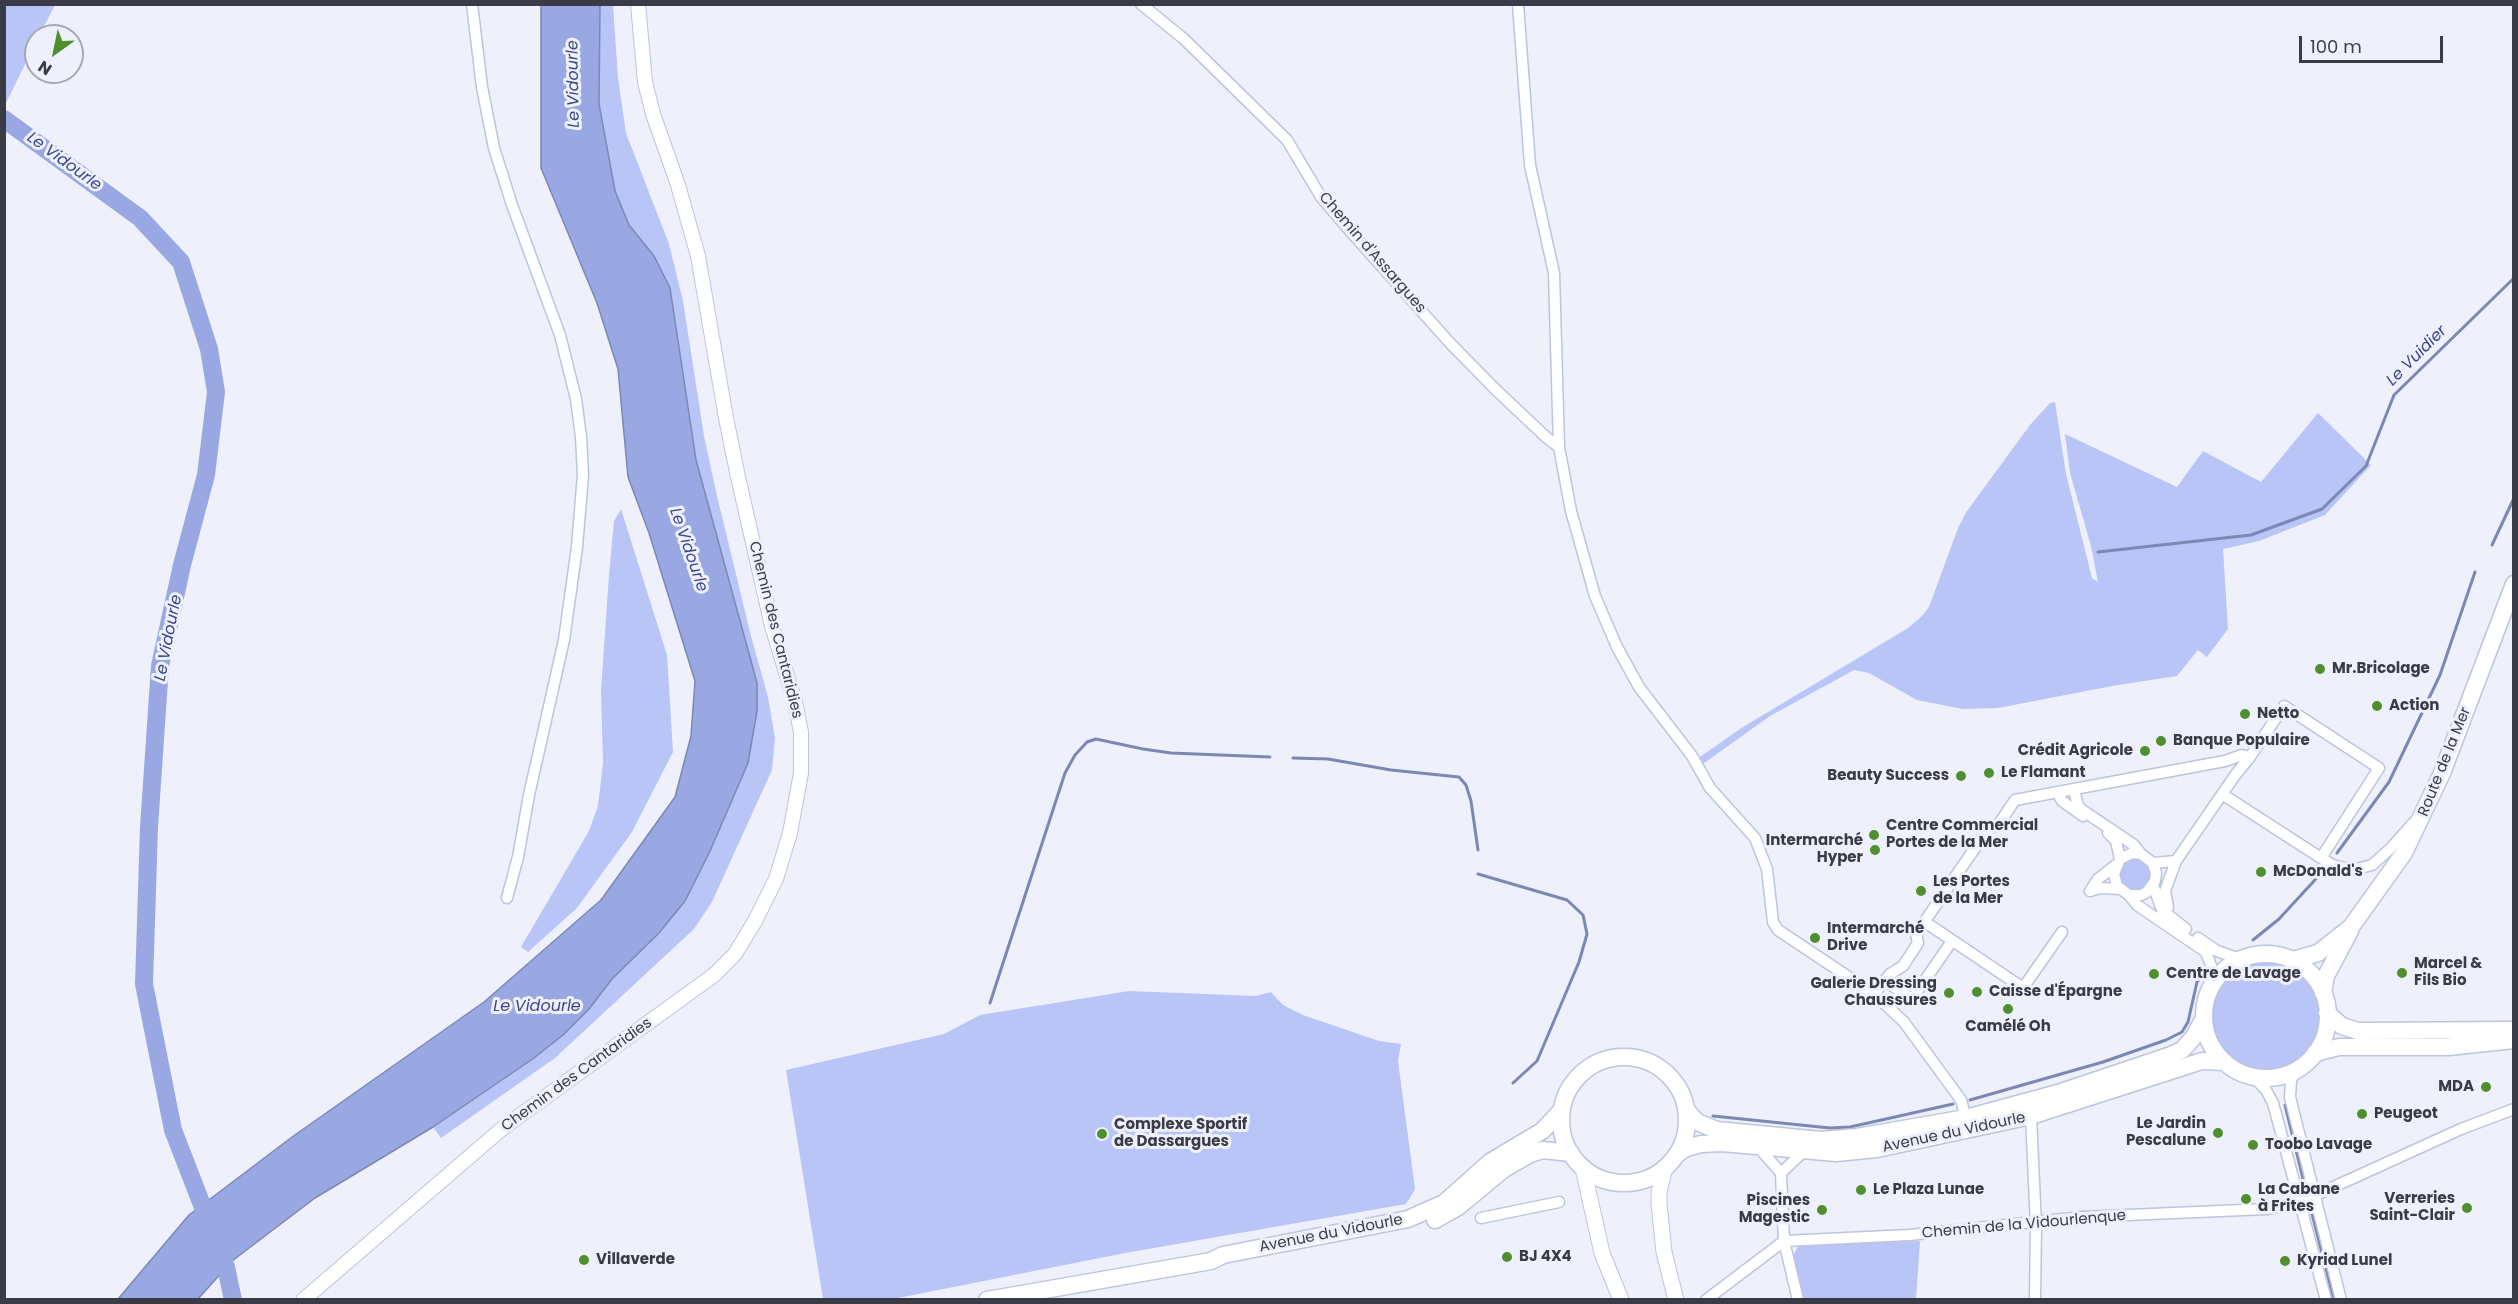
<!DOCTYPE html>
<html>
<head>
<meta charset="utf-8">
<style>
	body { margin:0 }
	#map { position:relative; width:2518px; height:1304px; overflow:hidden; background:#eef1fb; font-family:Poppins,sans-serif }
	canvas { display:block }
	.frame { position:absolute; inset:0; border:6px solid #393c46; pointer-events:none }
	.north { position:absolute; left:24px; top:24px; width:60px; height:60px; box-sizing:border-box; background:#eef1fb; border:2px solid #a6a9b3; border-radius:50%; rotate:213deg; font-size:16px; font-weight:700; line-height:24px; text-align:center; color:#393c46 }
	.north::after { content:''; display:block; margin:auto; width:21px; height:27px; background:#508f30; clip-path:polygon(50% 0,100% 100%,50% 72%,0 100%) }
	.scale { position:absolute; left:2299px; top:36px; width:144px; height:27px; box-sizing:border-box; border:3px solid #393c46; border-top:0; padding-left:8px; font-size:18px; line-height:21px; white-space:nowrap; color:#393c46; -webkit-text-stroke:4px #eef1fb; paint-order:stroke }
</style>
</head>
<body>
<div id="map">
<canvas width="2518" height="1304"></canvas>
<div class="frame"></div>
<div class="north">N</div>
<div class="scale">100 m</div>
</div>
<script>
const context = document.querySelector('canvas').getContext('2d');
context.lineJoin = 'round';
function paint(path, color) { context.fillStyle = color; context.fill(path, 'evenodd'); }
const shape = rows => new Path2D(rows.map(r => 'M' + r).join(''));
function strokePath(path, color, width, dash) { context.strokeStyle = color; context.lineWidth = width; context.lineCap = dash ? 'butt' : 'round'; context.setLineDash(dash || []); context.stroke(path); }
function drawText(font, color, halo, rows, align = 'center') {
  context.font = font + ' Poppins,sans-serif'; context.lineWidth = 6; context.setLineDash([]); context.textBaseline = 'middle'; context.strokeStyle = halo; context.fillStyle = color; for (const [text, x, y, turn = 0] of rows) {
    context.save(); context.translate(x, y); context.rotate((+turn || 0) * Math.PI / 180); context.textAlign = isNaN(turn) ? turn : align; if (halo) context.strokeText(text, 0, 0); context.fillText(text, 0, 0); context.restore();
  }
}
const green = shape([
	[5,4,55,5,39,36,36,36,36,42,5,105],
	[600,5,613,5,618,78,626,133,669,244,683,301,704,436,717,496,751,636,768,697,775,738,772,770,712,902,694,929,555,1058,441,1138,433,1127,534,1058,563,1035,589,1009,612,979,659,933,685,901,710,851,748,763,754,728,757,685,696,460,670,288,654,256,629,225,615,191,611,173,599,104],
	[2055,402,2066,474,2092,578,2098,582,2091,546,2070,473,2065,434,2177,487,2203,451,2261,482,2318,413,2371,465,2325,515,2259,541,2223,549,2228,629,2207,657,2198,650,2177,676,2112,686,1998,708,1963,709,1917,700,1869,673,1854,670,1770,716,1700,766,1697,759,1743,727,1908,628,1922,616,1929,607,1958,528,1967,511,2030,425,2050,403],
	[621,509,667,655,673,752,632,832,577,908,528,952,521,947,589,831,598,806,603,763,601,690,609,575,614,521],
	'2119 875a16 16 0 1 1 32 0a16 16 0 1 1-32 0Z',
	'2211 1016a54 54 0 1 1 108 0a54 54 0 1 1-108 0Z',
	[1129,991,1256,996,1271,992,1283,1005,1303,1015,1379,1041,1401,1044,1398,1061,1415,1189,1406,1204,1125,1253,893,1299,823,1299,786,1070,944,1034,980,1015],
	[1920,1241,1916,1299,1801,1299,1793,1256,1799,1244]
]);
const water = shape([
	[541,5,600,5,599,104,615,191,629,225,654,256,670,288,696,460,757,683,757,711,748,763,710,851,685,901,659,933,612,979,589,1009,563,1035,534,1058,433,1127,315,1198,232,1261,198,1299,118,1299,189,1215,292,1137,484,1002,601,900,675,797,691,736,695,681,649,533,628,477,618,369,597,303,541,168,541,5]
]);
const stream = shape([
	[2492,545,2514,498],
	[2098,552,2251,535,2322,509,2366,466,2394,395,2514,278],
	[1293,758,1328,759,1391,770,1459,777,1466,785,1471,801,1478,850],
	[2337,853,2389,782,2440,675,2475,572],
	[1478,874,1567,900,1583,915,1587,934,1579,962,1537,1061,1513,1083],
	[2253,940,2279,919,2325,869],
	[990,1003,1065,773,1075,755,1087,742,1096,739,1143,749,1171,753,1270,757],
	[1970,1100,2103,1062,2166,1040,2182,1032,2188,1022,2197,982,2203,974],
	[2285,1105,2305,1187],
	[1713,1116,1830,1128,1850,1127,1953,1104],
	[2311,1210,2334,1300]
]);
const river = shape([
	[4,119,140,218,181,262,209,349,216,392,206,475,182,565,160,666,149,827,144,984,173,1130,226,1267,233,1300]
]);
const minor = shape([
	[472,4,482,87,494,148,512,205,560,335,576,399,581,437,583,475,577,547,564,640,529,795,518,857,507,898],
	[1141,4,1184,39,1287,140,1321,197,1351,232,1449,342,1494,388,1547,438,1559,447],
	[1518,4,1530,165,1554,273,1559,447,1571,511,1595,596,1617,647,1639,687,1692,756,1710,788,1755,838,1767,869,1773,922,1778,930,1874,994,1904,1022,1961,1100,1966,1118],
	[2074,789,2078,806,2082,810,2134,845,2141,854],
	[2057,792,2062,801,2083,816],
	[2108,833,2116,841,2120,859],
	[2321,858,2333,865,2352,870,2372,865,2390,849,2414,822],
	[2153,863,2176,861],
	[2153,885,2162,910,2186,929],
	[2090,891,2098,879,2116,865],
	[2090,891,2100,888,2120,889],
	[2129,895,2141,895,2147,892,2155,881,2156,873,2153,863,2141,854,2132,853,2120,859,2114,874,2117,886,2129,895,2137,905,2206,952,2216,979],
	[2166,911,2168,907,2165,891,2176,861,2236,774,2250,757,2284,706,2379,768,2321,858,2222,794],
	[1925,922,2023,988,2062,932],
	[2198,938,2217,951,2240,959],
	[1885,981,1912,999,1952,941],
	[1874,994,1890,974,1903,966,1918,943,1916,934,1988,829,1998,825,2015,800,2225,761,2242,755,2250,757],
	[2295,1070,2291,1081,2290,1097,2341,1300],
	[2253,1076,2266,1090,2273,1103,2326,1300],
	[2031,1116,2036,1226,2035,1300],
	[1759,1148,1781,1173,1784,1241,1798,1300],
	[1781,1173,1803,1152],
	[1481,1218,1559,1202],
	[1784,1241,1909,1235,2082,1217,2266,1209,2296,1204,2461,1129,2514,1109],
	[1706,1300,1784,1241]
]);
const tertiary = shape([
	[303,1300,504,1127,714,975,735,954,755,921,776,879,790,833,801,773,801,732,795,702,772,626,738,477,726,418,698,256,678,185,653,114,645,82,638,4]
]);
const secondary = shape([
	[1583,1168,1602,1253,1621,1300],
	[1665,1168,1659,1192,1659,1204,1664,1252,1676,1300]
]);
const primary = shape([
	'2204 1016a62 62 0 1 1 124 0a62 62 0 1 1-124 0Z',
	[2293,960,2318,953,2351,927,2404,853,2442,773,2514,584],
	[2323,993,2326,976,2350,931],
	[2327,1013,2342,1026,2358,1031,2513,1030],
	[2315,1053,2339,1047,2448,1047,2514,1040],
	'1561 1120a63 63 0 1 1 126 0a63 63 0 1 1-126 0Z',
	[1687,1111,1697,1122,1717,1130,1821,1140,1857,1137,1966,1118,2058,1093,2171,1055,2182,1050,2193,1038,2204,1018],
	[1677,1154,1686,1148,1701,1144,1722,1143,1836,1153,1877,1149,2031,1116,2202,1061,2225,1062],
	[1435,1220,1458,1207,1504,1169,1530,1154,1543,1150,1571,1153],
	[987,1300,1211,1261,1223,1255,1408,1219,1444,1203,1490,1162,1542,1131,1561,1111]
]);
const markers = [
	[2320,669,6,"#508f30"],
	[2377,706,6,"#508f30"],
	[2245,714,6,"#508f30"],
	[2161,741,6,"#508f30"],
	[2145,751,6,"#508f30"],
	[1989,773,6,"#508f30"],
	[1961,776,6,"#508f30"],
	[1874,835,6,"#508f30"],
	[1875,850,6,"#508f30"],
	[2261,872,6,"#508f30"],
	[1921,891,6,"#508f30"],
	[1815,938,6,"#508f30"],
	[2402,973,6,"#508f30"],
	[2154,974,6,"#508f30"],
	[1977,992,6,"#508f30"],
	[1949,993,6,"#508f30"],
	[2008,1009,6,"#508f30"],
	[2486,1087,6,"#508f30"],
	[2362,1114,6,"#508f30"],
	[2218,1133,6,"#508f30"],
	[1102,1134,6,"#508f30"],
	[2253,1145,6,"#508f30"],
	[1861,1190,6,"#508f30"],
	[2246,1199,6,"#508f30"],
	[2467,1208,6,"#508f30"],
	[1822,1210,6,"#508f30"],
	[1507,1257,6,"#508f30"],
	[584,1260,6,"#508f30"],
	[2285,1261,6,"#508f30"]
];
const streetNames = [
	["Chemin d'Assargues",1372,253,49],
	["Chemin des Cantaridies",775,630,76],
	["Route de la Mer",2445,762,-68],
	["Chemin des Cantaridies",577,1075,-36],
	["Avenue du Vidourle",1954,1133,-12],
	["Chemin de la Vidourlenque",2024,1225,-5],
	["Avenue du Vidourle",1331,1234,-11]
];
const poiNames = [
	["Mr.Bricolage",2332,669],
	["Action",2389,706],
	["Netto",2257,714],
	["Banque Populaire",2173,741],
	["Crédit Agricole",2133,751,"right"],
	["Le Flamant",2001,773],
	["Beauty Success",1949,776,"right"],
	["Centre Commercial",1886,826],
	["Portes de la Mer",1886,843],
	["Intermarché",1863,841,"right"],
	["Hyper",1863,858,"right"],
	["McDonald's",2273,872],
	["Les Portes",1933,882],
	["de la Mer",1933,899],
	["Intermarché",1827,929],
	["Drive",1827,946],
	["Marcel &",2414,964],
	["Fils Bio",2414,981],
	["Centre de Lavage",2166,974],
	["Galerie Dressing",1937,984,"right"],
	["Chaussures",1937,1001,"right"],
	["Caisse d'Épargne",1989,992],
	["Camélé Oh",2008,1027,"center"],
	["MDA",2474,1087,"right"],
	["Peugeot",2374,1114],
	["Le Jardin",2206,1124,"right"],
	["Pescalune",2206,1141,"right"],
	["Complexe Sportif",1114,1125],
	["de Dassargues",1114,1142],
	["Toobo Lavage",2265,1145],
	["Le Plaza Lunae",1873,1190],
	["La Cabane",2258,1190],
	["à Frites",2258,1207],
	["Verreries",2455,1199,"right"],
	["Saint-Clair",2455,1216,"right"],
	["Piscines",1810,1201,"right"],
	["Magestic",1810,1218,"right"],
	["BJ 4X4",1519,1257],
	["Villaverde",596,1260],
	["Kyriad Lunel",2297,1261]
];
const waterNames = [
	["Le Vidourle",574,84,-91],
	["Le Vidourle",64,162,36],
	["Le Vuidier",2417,356,-45],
	["Le Vidourle",688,550,71],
	["Le Vidourle",169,638,-79],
	["Le Vidourle",537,1007]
];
paint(green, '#b8c5f6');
paint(water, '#99a8e3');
strokePath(water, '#7c88b4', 1.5);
strokePath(stream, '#7c88b4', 3);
strokePath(river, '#99a8e3', 18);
strokePath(minor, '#bdc4dc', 13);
strokePath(tertiary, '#bdc4dc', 16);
strokePath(secondary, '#bdc4dc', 17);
strokePath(primary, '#bdc4dc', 19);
strokePath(minor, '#fff', 10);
strokePath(tertiary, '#fff', 14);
strokePath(secondary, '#fff', 15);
strokePath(primary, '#fff', 16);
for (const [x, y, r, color] of markers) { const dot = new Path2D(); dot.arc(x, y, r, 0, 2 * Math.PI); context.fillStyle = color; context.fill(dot); strokePath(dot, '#eef1fb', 2); }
drawText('15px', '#393c46', '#eef1fb', streetNames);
drawText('bold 15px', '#393c46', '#eef1fb', poiNames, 'left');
drawText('italic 16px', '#3a468d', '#eef1fb', waterNames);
</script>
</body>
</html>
